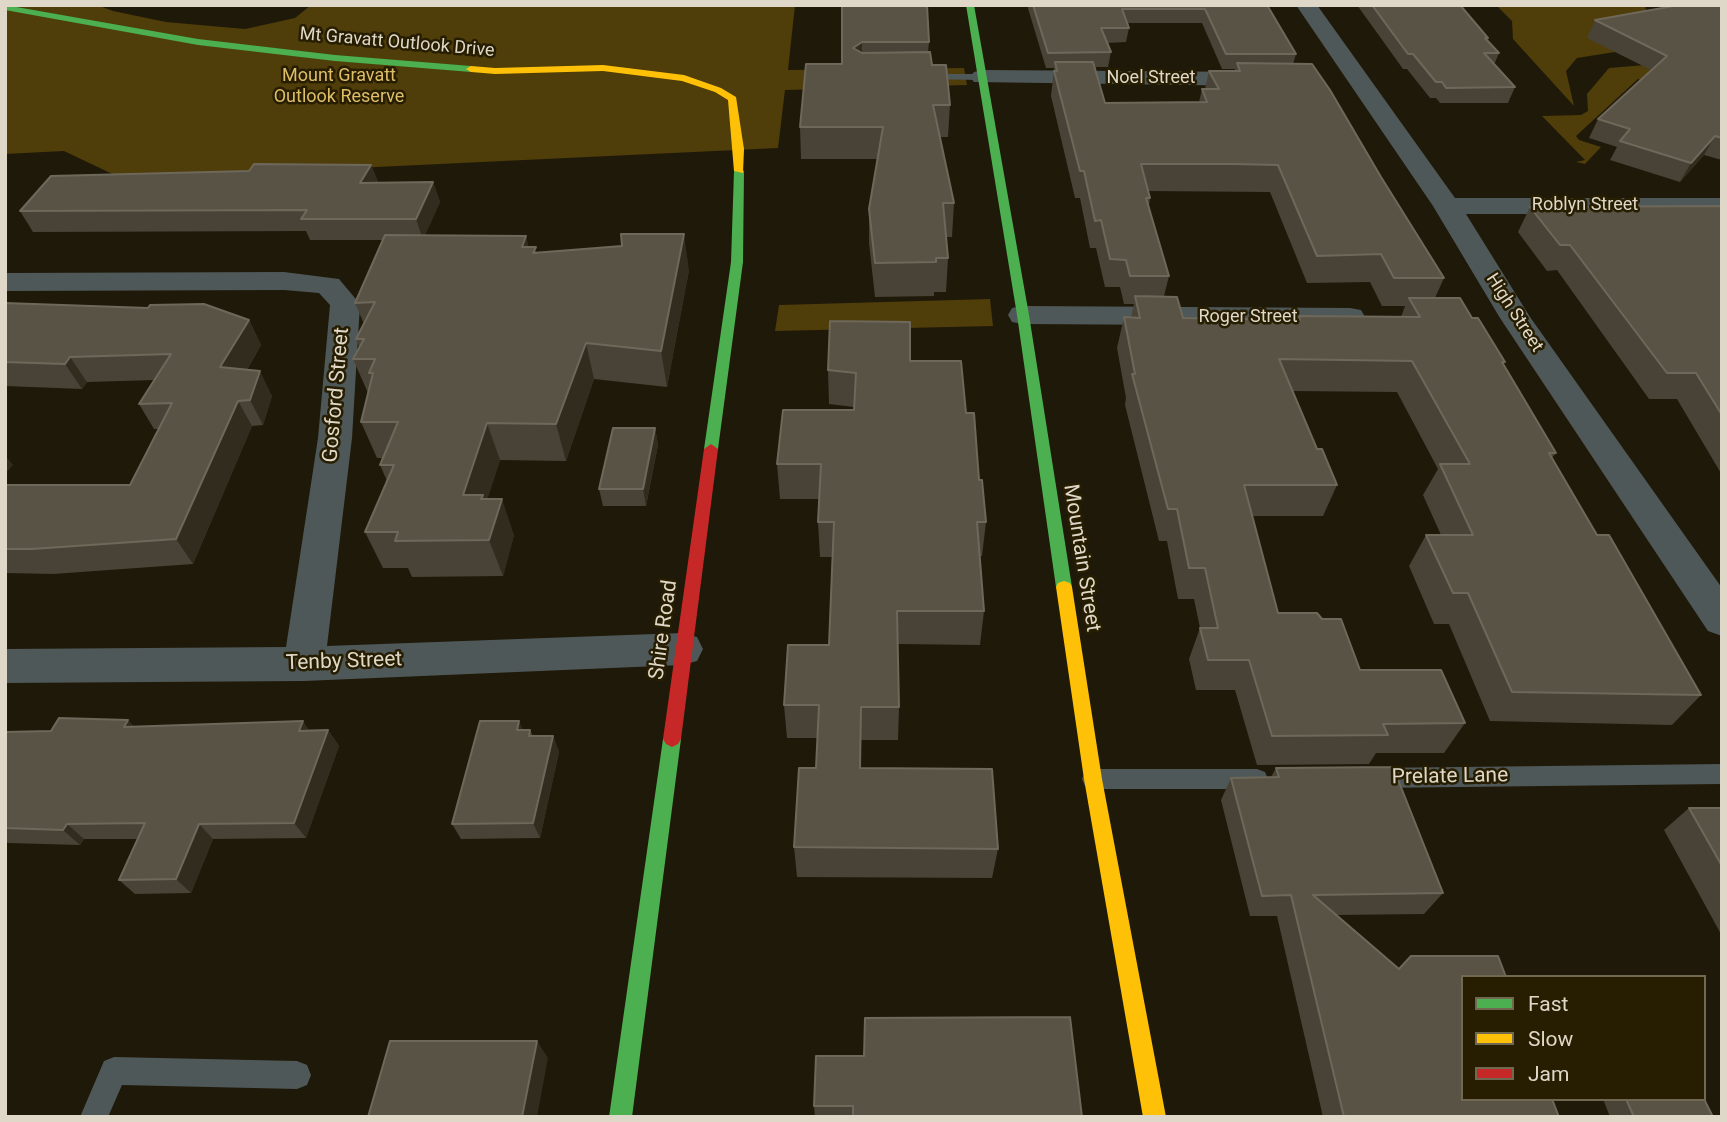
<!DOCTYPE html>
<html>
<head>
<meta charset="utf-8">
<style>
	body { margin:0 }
	#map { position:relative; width:1727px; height:1122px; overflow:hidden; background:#1f1909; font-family:Roboto,sans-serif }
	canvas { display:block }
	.frame { position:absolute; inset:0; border:7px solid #dfd8c8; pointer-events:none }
	.legend { position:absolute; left:1461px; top:975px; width:245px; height:126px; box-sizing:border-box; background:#271d01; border:2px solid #716851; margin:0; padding:9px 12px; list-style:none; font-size:21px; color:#dfd8c8 }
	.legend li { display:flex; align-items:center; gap:14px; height:35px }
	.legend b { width:35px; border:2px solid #716851 }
</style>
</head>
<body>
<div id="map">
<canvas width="1727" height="1122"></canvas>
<div class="frame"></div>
<ul class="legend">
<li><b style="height:9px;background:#4caf50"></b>Fast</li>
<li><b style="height:9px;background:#ffc107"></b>Slow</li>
<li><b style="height:9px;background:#c62828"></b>Jam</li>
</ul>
</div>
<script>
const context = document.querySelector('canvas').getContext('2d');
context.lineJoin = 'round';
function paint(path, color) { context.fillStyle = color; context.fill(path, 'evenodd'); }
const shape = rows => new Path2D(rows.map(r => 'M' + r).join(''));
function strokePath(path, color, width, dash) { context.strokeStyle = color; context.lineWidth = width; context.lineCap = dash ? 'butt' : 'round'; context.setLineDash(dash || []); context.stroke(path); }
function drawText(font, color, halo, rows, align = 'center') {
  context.font = font + ' Roboto,sans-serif'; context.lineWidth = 5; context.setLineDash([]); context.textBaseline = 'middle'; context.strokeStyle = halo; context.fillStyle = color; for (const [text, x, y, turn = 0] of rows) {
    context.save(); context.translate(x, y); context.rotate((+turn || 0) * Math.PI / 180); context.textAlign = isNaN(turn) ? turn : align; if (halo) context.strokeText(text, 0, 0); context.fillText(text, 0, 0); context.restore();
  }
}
const green = shape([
	[5,5,97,5,113,11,166,22,245,29,295,18,311,5,795,5,788,70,964,68,967,85,785,90,778,148,123,179,64,151,5,154],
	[1496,5,1645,5,1647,15,1615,52,1577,58,1566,71,1574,106,1513,39,1512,21],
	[1658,64,1722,103,1638,79,1576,136,1579,140,1601,147,1585,164,1576,162,1585,160,1542,116,1581,115,1588,111,1587,94,1609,68],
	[990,299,993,326,775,331,779,305]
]);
const lane = shape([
	[923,74,982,74,988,77,982,80,919,79,919,75,923,74],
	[1722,764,1722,784,1371,788,1363,785,1360,778,1363,771,1371,768,1722,764],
	[1093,769,1257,769,1265,772,1268,779,1265,786,1257,789,1093,789,1085,786,1082,779,1085,772,1093,769],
	[114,1057,297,1061,307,1065,311,1075,307,1085,297,1089,122,1085,108,1117,80,1117,104,1061,114,1057]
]);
const street = shape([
	[1296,5,1317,5,1455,198,1722,198,1722,214,1466,214,1530,317,1722,588,1722,636,1708,631,1500,318,1433,206,1296,5],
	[982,70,1260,72,1268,74,1272,79,1268,84,1260,86,974,82,970,77,974,72,982,70],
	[284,272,339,279,360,304,352,438,327,646,682,633,697,637,703,649,697,661,682,665,304,681,5,683,5,649,286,647,318,438,330,305,319,293,284,290,5,291,5,273,284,272],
	[1023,306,1350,308,1361,310,1365,317,1361,324,1350,326,1023,324,1012,322,1008,315,1012,308,1023,306]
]);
const fast = shape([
	[5,5,198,39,335,55,471,66,476,69,471,72,335,61,198,45,5,10,5,5],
	[966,5,974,5,1029,315,1072,587,1070,591,1064,593,1058,591,1056,587,1017,315,966,5],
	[739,168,744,171,743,262,718,449,711,454,704,449,731,262,734,171,739,168],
	[672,731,678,734,681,739,632,1117,609,1117,663,739,666,734,672,731]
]);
const slow = shape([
	[603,65,684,75,721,88,736,97,744,149,743,173,734,171,728,100,715,92,682,81,603,71,495,74,471,72,466,69,471,66,495,68,603,65],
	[1064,581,1070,583,1072,587,1102,779,1166,1117,1143,1117,1084,779,1056,587,1058,583,1064,581]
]);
const jam = shape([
	[711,444,718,449,681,739,678,744,672,747,666,744,663,739,704,449,711,444]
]);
const wall = shape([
	[842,5,929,42,928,52,932,65,950,105,948,137,940,137,954,203,952,237,946,237,948,258,946,292,934,292,934,296,875,297,869,243,869,209,877,159,801,159,800,127,842,64],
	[1027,5,1267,5,1296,54,1293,64,1381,177,1444,278,1435,298,1472,318,1505,362,1503,365,1556,453,1552,458,1597,535,1701,695,1672,725,1490,721,1449,624,1434,624,1409,566,1426,535,1441,535,1423,495,1438,469,1397,392,1292,391,1317,449,1337,485,1323,516,1252,516,1278,613,1360,670,1465,723,1444,753,1376,753,1369,764,1257,765,1235,690,1196,690,1189,659,1200,628,1194,599,1178,599,1167,541,1159,541,1125,405,1126,398,1117,348,1124,317,1131,317,1134,304,1124,304,1120,287,1105,287,1096,248,1090,248,1080,198,1075,198,1051,96,1054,68,1046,68],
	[1127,23,1202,23,1222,69,1235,69,1235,71,1209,71,1205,89,1202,89,1199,102,1105,103,1095,67,1108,67,1111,52,1107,43,1126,42,1129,28],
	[1148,191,1270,192,1307,283,1370,282,1382,306,1405,306,1401,317,1299,316,1297,320,1183,318,1164,296,1169,276,1149,206,1150,198],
	[1357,5,1460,5,1488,38,1487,40,1499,53,1494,65,1515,87,1508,103,1440,103,1436,98,1430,98,1407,69,1403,69],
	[1722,5,1722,160,1704,155,1680,182,1610,160,1617,147,1589,138,1598,119,1651,70,1587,38,1595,20],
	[371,165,378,182,433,182,440,202,425,235,529,247,537,252,689,270,667,387,594,379,566,461,500,460,487,499,514,535,503,576,412,577,408,568,383,568,365,532,387,481,380,465,382,458,377,458,361,422,368,393,353,359,359,347,356,339,364,324,355,303,383,240,310,240,306,231,33,232,20,211,249,171],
	[1722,206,1722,475,1677,399,1649,399,1557,270,1547,271,1518,232,1530,207],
	[5,303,249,320,261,345,247,370,272,396,263,425,252,426,193,564,53,574,5,573,5,485,130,485,159,429,154,429,139,404,155,380,87,382,82,389,5,386],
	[910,361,966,413,986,522,982,556,980,556,984,611,980,645,897,644,899,707,898,740,861,740,860,768,998,849,992,878,797,877,794,847,816,768,818,738,787,738,784,705,829,645,832,557,820,557,818,522,819,499,780,499,777,464,854,410,854,407,829,404,828,370],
	[655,428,658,445,646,506,603,506,599,489],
	[128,720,134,727,328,730,339,746,306,838,213,839,191,893,135,894,119,880,138,839,84,839,80,845,8,843,5,841,5,732,51,731],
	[530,730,533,736,553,736,559,752,540,838,461,839,452,824],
	[1276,768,1443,893,1424,914,1336,915,1559,1117,1323,1117,1277,916,1250,916,1221,800,1231,778,1271,777],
	[1689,808,1722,808,1722,936,1664,830],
	[816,1056,1082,1117,815,1117,814,1106],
	[1603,1099,1704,1099,1713,1117,1610,1117]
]);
const shadedWall = shape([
	[862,42,862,72,853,48],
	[1715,136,1704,155,1680,182,1691,163],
	[371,165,379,185,360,183],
	[433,182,440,202,423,240,416,219],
	[684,234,689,270,667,387,661,351],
	[526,236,535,271,522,247],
	[249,320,261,345,234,392,220,367],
	[586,343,594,379,566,461,556,424],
	[70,357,87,382,82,389,65,364],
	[260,371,272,396,263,425,250,400],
	[238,401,252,426,193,564,176,539],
	[487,423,500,460,486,504,502,499,514,535,503,576,489,540,463,495],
	[655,428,658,445,646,506,643,489],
	[5,455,13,465,5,474],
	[128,720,142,736,124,727],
	[303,721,314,737,299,731],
	[519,721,526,737,517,730],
	[328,730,339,746,306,838,294,823],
	[553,736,559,752,540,838,533,823],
	[67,824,84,839,80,845,63,830],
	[199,824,213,839,191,893,176,879],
	[537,1041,548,1058,537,1117,522,1117]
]);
const building = shape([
	[842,5,927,5,929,42,862,42,853,48,862,53,930,52,932,65,946,65,950,105,933,105,954,203,943,203,948,258,936,258,936,262,875,263,869,209,883,127,800,127,806,64,842,64,842,5],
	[1033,5,1267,5,1296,54,1226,54,1205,9,1122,9,1129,28,1101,28,1111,52,1048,53,1033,5],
	[1372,5,1460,5,1488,38,1485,38,1499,53,1484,53,1515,87,1446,88,1442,82,1436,82,1413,54,1408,54,1372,5],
	[1679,5,1722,5,1722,138,1715,136,1691,163,1620,141,1630,129,1598,119,1667,56,1595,20,1679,5],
	[1055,62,1093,62,1105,103,1207,102,1202,89,1219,89,1209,71,1240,71,1237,63,1312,64,1330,90,1381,177,1444,278,1394,278,1381,254,1317,256,1278,165,1234,164,1141,164,1150,198,1146,198,1169,276,1130,276,1126,260,1110,259,1101,220,1095,221,1084,171,1080,171,1054,71,1057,71,1055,62],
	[254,164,371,165,360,183,433,182,416,219,301,219,307,210,20,211,51,176,249,171,254,164],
	[1722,206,1722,415,1696,373,1667,373,1570,245,1560,245,1530,207,1722,206],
	[621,234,684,234,661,351,586,343,556,424,487,423,463,495,483,495,481,499,502,499,489,540,395,541,398,532,365,532,394,465,380,465,398,422,361,422,373,373,369,373,375,359,353,359,364,339,356,339,375,302,355,303,385,235,526,236,522,247,536,247,533,253,622,246,621,234],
	[1135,296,1177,297,1183,318,1300,320,1299,316,1420,317,1409,298,1460,298,1472,318,1478,318,1505,362,1502,362,1556,453,1549,453,1597,535,1609,535,1701,695,1512,692,1468,593,1453,593,1426,535,1473,535,1440,464,1470,464,1412,361,1279,359,1317,449,1322,449,1337,485,1244,485,1278,613,1317,613,1322,619,1341,619,1360,670,1441,670,1465,723,1383,724,1388,735,1272,736,1249,660,1208,660,1200,628,1218,628,1205,568,1189,568,1177,509,1168,509,1132,374,1135,374,1124,317,1140,318,1135,296],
	[5,303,148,308,150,305,204,304,249,320,220,367,260,371,250,400,238,401,176,539,32,549,5,549,5,485,130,485,172,403,139,404,171,354,70,357,65,364,5,362,5,303],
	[830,321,910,322,910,361,961,361,966,413,974,413,979,480,982,480,986,522,977,522,984,611,897,611,899,707,861,707,860,768,992,769,998,849,794,847,799,768,816,768,819,705,784,705,788,645,829,645,834,522,818,522,821,464,777,464,783,410,854,410,856,373,828,370,830,321],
	[613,428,655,428,643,489,599,489,613,428],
	[59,718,128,720,124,727,303,721,299,731,328,730,294,823,199,824,176,879,119,880,145,823,67,824,63,830,5,828,5,732,51,731,59,718],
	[480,721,519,721,517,730,530,730,529,736,553,736,533,823,452,824,480,721],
	[1393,767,1443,893,1313,895,1399,969,1411,956,1498,956,1506,977,1463,977,1463,1099,1552,1099,1559,1117,1344,1117,1291,895,1262,896,1231,778,1279,777,1276,768,1393,767],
	[1689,808,1722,808,1722,866,1689,808],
	[1070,1017,1082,1117,853,1117,853,1106,814,1106,816,1056,864,1056,865,1018,1070,1017],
	[390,1041,537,1041,522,1117,368,1117,390,1041],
	[1626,1099,1704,1099,1713,1117,1634,1117,1626,1099]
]);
const farStreetnames = [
	["Mt Gravatt Outlook Drive",397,43,5],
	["Noel Street",1151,78],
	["Roblyn Street",1585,205],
	["High Street",1514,313,57],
	["Roger Street",1248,317]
];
const farParknames = [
	["Mount Gravatt",339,76],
	["Outlook Reserve",339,97]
];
const streetNames = [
	["Gosford Street",337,395,-85],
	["Mountain Street",1081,558,81],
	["Shire Road",664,630,-82],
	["Tenby Street",344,662,-2],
	["Prelate Lane",1450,777,-1]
];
paint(green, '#4f3d0a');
paint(lane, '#4f5858');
paint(street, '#4f5858');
paint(fast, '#4caf50');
paint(slow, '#ffc107');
paint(jam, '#c62828');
paint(wall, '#484336');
paint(shadedWall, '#312c1d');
paint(building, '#595346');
strokePath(building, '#6e685a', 2);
drawText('18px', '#dfd8c8', '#271d01', farStreetnames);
drawText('18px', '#dfbe68', '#271d01', farParknames);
drawText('21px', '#dfd8c8', '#271d01', streetNames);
</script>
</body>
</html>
